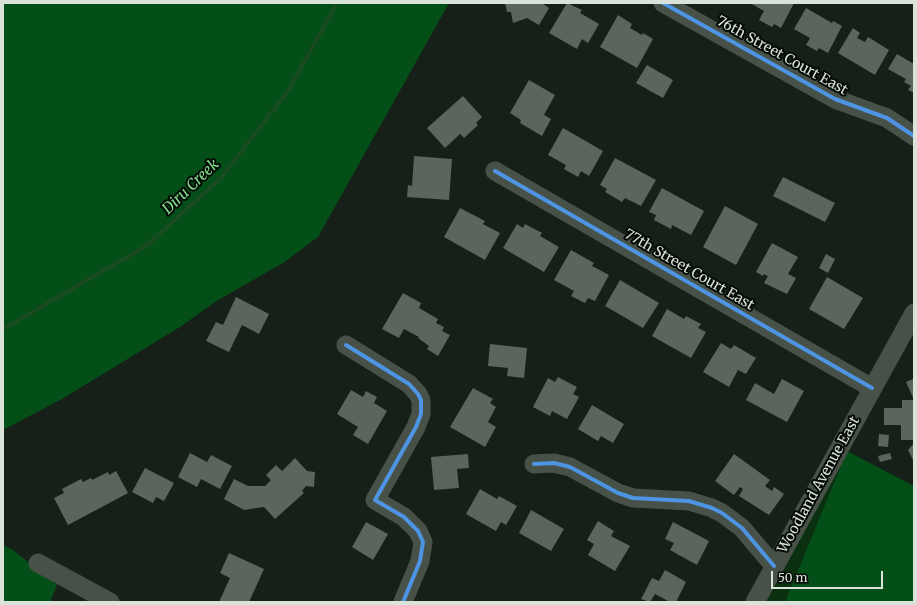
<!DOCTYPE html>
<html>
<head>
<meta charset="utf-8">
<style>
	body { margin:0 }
	#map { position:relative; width:917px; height:605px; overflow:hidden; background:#162018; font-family:Merriweather,serif }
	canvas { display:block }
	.frame { position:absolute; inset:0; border:4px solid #d9e3d9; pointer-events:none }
	.scale { position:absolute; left:771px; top:571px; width:112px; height:18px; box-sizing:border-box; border:2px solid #d9e3d9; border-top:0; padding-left:5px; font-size:12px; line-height:14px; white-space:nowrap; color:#d9e3d9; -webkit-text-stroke:3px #040a05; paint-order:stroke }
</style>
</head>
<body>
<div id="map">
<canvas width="917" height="605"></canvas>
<div class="frame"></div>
<div class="scale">50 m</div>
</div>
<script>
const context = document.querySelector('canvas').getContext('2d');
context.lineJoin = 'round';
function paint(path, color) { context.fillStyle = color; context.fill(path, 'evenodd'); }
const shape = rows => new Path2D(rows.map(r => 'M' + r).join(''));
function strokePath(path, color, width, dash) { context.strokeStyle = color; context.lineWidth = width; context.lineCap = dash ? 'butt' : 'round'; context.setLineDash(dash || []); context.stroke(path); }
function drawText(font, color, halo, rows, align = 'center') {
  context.font = font + ' Merriweather,serif'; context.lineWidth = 4; context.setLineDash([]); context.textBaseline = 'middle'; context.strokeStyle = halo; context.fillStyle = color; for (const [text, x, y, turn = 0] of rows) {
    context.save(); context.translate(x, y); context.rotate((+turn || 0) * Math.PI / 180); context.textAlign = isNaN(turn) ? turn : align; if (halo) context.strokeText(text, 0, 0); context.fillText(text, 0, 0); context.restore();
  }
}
const green = shape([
	[847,451,785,602,765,602]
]);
const forest = shape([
	[3,3,449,3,318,237,283,263,215,302,180,327,62,399,3,430],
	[847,451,914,486,914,602,785,602],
	[3,545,13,550,57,585,50,602,3,602]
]);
const stream = shape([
	[3,329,146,246,221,178,288,91,337,3]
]);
const building = shape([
	[505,3,542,3,549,8,539,25,527,18,513,23,511,12,507,12],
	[567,3,582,10,580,13,599,24,588,43,582,39,577,49,549,33],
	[750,3,794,3,781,28,774,24,772,27,759,20,764,11],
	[806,8,832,23,833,21,842,26,828,53,819,48,817,51,806,45,810,38,794,29],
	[618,15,632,24,630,28,642,35,643,33,653,39,637,68,600,47],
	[853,28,860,33,857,38,865,42,868,37,889,50,875,75,838,53],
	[897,54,914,64,914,93,908,90,911,86,904,82,906,79,888,69],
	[647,65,673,80,663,98,636,83],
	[529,80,555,95,544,115,551,119,542,136,520,123,521,120,510,113],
	[463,96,482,117,476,123,478,125,464,138,460,134,445,148,427,128],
	[563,128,603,151,589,176,581,171,578,177,564,169,566,165,548,155],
	[414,156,452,159,449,200,407,197,408,185,412,186],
	[615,158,656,180,641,206,625,198,622,202,605,192,607,189,600,185],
	[783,177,835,203,825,222,773,196],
	[662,188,704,211,691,235,672,225,671,229,654,220,656,215,649,212],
	[725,206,758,224,736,265,703,247],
	[460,208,485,221,483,224,500,233,485,260,444,237],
	[517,224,523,228,525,224,542,233,540,236,559,247,544,272,503,248],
	[772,243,798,257,788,274,796,278,787,294,764,283,768,276,764,274,763,276,756,272],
	[571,250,594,263,592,266,609,275,595,301,588,298,585,303,571,296,574,291,554,280],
	[826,254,835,259,828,273,819,268],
	[827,277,863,298,844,329,809,309],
	[620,280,659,303,643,328,605,306],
	[403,293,421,303,419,308,438,319,436,323,444,327,442,331,450,335,438,356,427,349,429,346,418,338,419,337,404,329,399,338,382,329],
	[236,297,269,314,259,334,242,325,229,352,206,341,216,322,223,325],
	[667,309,684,319,686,316,701,324,698,328,706,332,691,358,652,336],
	[721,343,731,349,734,345,756,358,746,374,738,370,729,387,703,372],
	[490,344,527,348,524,378,507,376,508,368,488,366],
	[558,377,577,387,573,394,579,397,567,419,552,411,550,416,533,407,548,378,555,382],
	[782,379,804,391,787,422,746,400,755,383,774,394],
	[913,379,914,381,914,440,901,440,901,425,884,425,884,408,902,408,902,400,914,400,906,382],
	[473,388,493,399,490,403,496,407,488,422,496,427,485,447,450,427],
	[351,390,363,397,366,391,377,397,374,403,387,411,368,444,353,435,358,427,337,414],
	[592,405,624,424,613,443,601,436,598,441,578,429],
	[879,434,889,435,888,447,878,446],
	[914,443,914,462,908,450],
	[190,453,207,462,211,455,232,466,220,489,201,479,197,487,178,477],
	[890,453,892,459,880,462,878,456],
	[468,454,469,468,457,469,459,488,434,490,431,457],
	[734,454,770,480,765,486,772,491,774,487,784,494,769,515,739,496,743,489,740,487,734,495,715,481],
	[295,458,307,471,315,472,314,487,306,486,302,491,304,493,275,519,264,507,244,510,224,499,234,479,248,486,265,486,271,480,266,475,276,465,282,471],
	[145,468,174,483,164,501,156,497,153,503,132,492],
	[116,471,128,493,68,525,54,498,64,493,62,489,81,479,83,482,91,478,92,480,108,472,109,475],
	[480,489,497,499,499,496,517,506,506,525,501,522,496,531,466,514],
	[531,510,564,529,551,551,519,533],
	[598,521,614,531,611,536,630,546,615,571,588,555,594,544,587,540],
	[366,522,388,534,373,560,352,547],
	[673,522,709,541,697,565,670,550,674,543,665,539],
	[229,553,264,569,249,602,219,602,230,578,220,573],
	[665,570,686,582,676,602,670,602,655,594,650,602,641,599,652,578,659,581]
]);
const minor = shape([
	[663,3,835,99,887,118,914,136],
	[495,171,872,388],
	[346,345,409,384,418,394,421,400,421,414,416,427,375,500,404,517,418,531,423,542,420,561,403,602],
	[534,464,554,463,570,467,618,493,633,498,689,501,712,508,722,513,742,528,774,566],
	[38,563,110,602],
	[755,602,914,313]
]);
const cycleway = shape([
	[663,3,835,99,887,118,914,136],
	[495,171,872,388],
	[346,345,409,384,418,394,421,400,421,414,416,427,375,500,404,517,418,531,423,542,420,561,403,602],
	[534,464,554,463,570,467,618,493,633,498,689,501,712,508,722,513,742,528,774,566]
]);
const streetNames = [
	["76th Street Court East",782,56,29],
	["77th Street Court East",689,270,30],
	["Woodland Avenue East",819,485,-61]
];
const waterNames = [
	["Diru Creek",191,187,-44]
];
paint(green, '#0a3010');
paint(forest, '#044e17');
strokePath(stream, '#184b1f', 4.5);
paint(building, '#5b645d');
strokePath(minor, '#475148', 19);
strokePath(cycleway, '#4d94e3', 4);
drawText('14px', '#d9e3d9', '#040a05', streetNames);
drawText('italic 15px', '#83e18b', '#040a05', waterNames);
</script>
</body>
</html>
